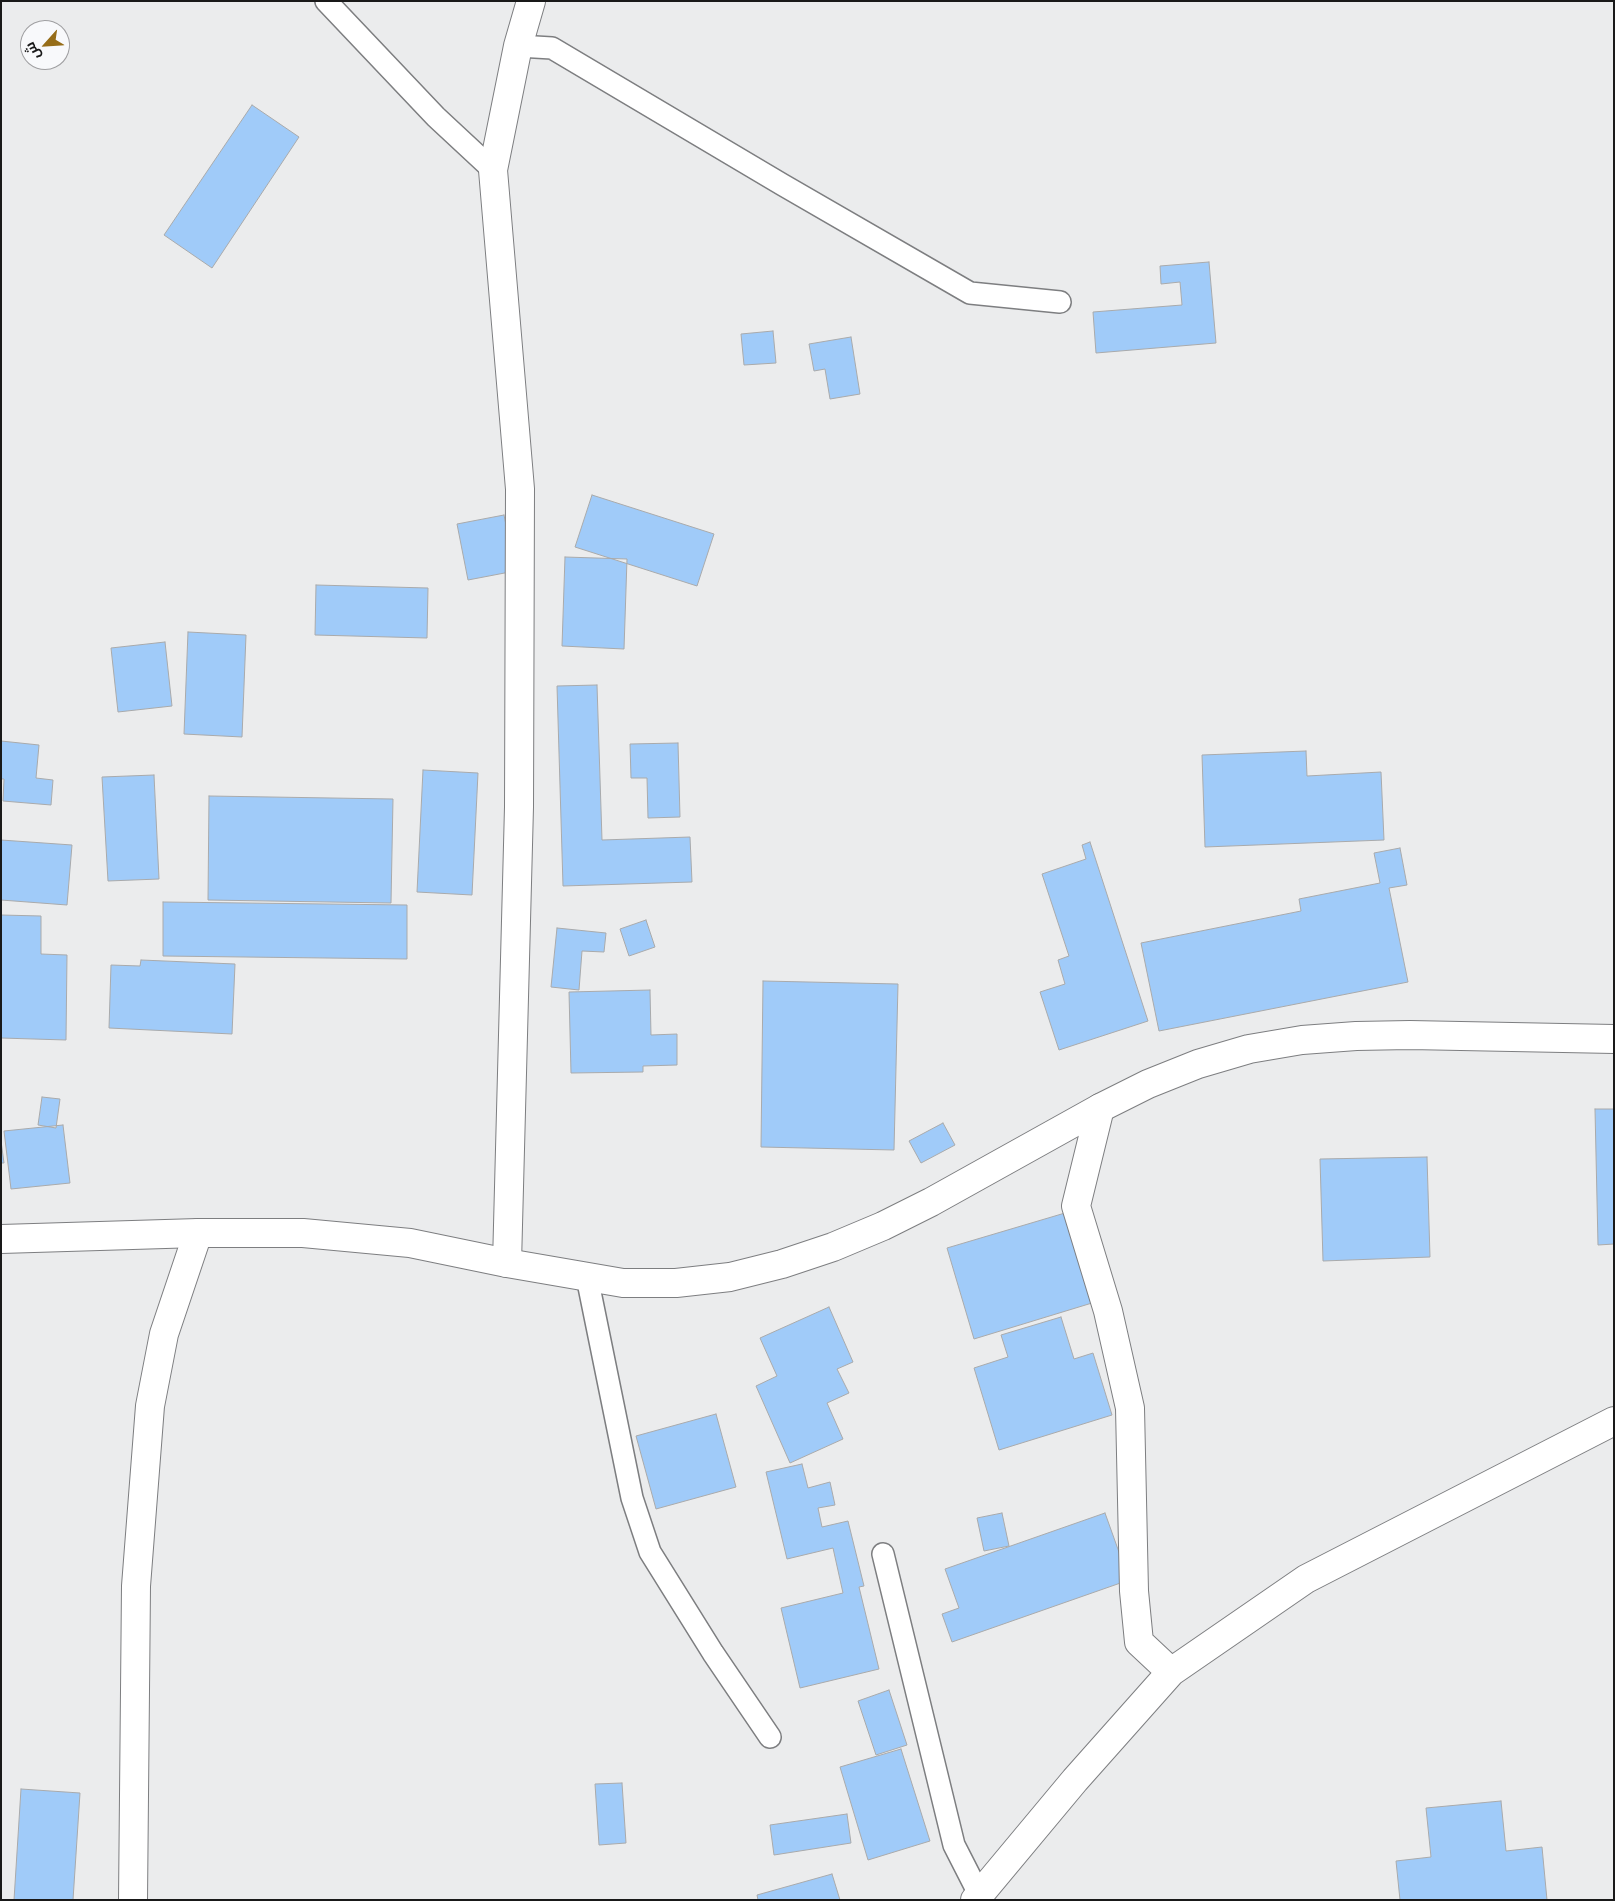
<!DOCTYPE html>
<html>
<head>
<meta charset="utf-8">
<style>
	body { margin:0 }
	#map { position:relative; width:1615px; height:1901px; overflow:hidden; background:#ebeced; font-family:"Space Grotesk",Cairo,sans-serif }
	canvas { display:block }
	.frame { position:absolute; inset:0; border:2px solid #191919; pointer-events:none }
	.north { position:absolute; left:20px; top:20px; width:50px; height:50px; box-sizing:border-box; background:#f8f9fb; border:1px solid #9f9fa1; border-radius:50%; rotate:244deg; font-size:14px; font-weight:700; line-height:20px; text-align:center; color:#191919 }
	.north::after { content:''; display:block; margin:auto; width:18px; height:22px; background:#966d18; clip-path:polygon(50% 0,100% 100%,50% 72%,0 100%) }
</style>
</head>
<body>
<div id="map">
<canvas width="1615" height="1901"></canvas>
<div class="frame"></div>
<div class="north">ش</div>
</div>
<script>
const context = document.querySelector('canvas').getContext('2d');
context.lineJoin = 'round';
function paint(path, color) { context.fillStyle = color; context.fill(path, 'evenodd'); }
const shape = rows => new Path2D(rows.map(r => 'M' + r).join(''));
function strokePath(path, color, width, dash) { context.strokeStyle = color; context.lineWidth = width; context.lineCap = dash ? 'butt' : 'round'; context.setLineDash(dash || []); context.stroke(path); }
const building = shape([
	[252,105,299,137,212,268,164,235,252,105],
	[1209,262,1216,343,1096,353,1093,312,1182,305,1180,282,1161,284,1160,266,1209,262],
	[773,331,776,363,744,365,741,334,773,331],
	[851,337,860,394,830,399,825,369,814,371,809,344,851,337],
	[592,495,714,534,697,586,575,547,592,495],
	[504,515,515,571,468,580,457,524,504,515],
	[565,557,627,559,624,649,562,646,565,557],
	[316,585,428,588,427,638,315,635,316,585],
	[188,632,246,635,242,737,184,734,188,632],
	[165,642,172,706,118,712,111,648,165,642],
	[597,685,602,840,690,837,692,882,563,886,557,686,597,685],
	[1,741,39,745,36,778,53,780,51,805,3,801,4,779,1,779,1,741],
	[678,743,680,817,648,818,647,778,631,778,630,744,678,743],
	[1306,751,1307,776,1381,772,1384,840,1205,847,1202,755,1306,751],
	[423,770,478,773,472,895,417,892,423,770],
	[154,775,159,879,108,881,102,777,154,775],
	[209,796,393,799,391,903,208,900,209,796],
	[1,840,72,845,67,905,1,900,1,840],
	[1090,842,1148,1021,1059,1050,1040,992,1065,984,1058,960,1069,956,1042,874,1086,859,1082,845,1090,842],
	[1400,848,1407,885,1389,888,1408,982,1159,1031,1141,943,1301,911,1299,899,1380,883,1374,853,1400,848],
	[163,902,407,905,407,959,163,956,163,902],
	[1,915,41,916,41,954,67,955,66,1040,1,1038,1,915],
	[646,920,655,947,629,956,620,929,646,920],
	[557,928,606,933,604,952,582,951,579,990,551,987,557,928],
	[141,960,235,964,232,1034,109,1028,111,965,140,966,141,960],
	[763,981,898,984,894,1150,761,1147,763,981],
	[650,990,651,1035,677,1034,677,1065,643,1066,643,1072,571,1073,569,992,650,990],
	[42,1097,60,1099,56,1128,38,1125,42,1097],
	[1595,1109,1614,1109,1614,1244,1598,1245,1595,1109],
	[943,1123,955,1145,921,1163,909,1141,943,1123],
	[63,1125,70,1183,11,1189,4,1131,63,1125],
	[1,1141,4,1163,1,1163,1,1141],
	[1427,1157,1430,1257,1323,1261,1320,1159,1427,1157],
	[1065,1213,1092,1303,974,1339,947,1248,1065,1213],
	[829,1307,853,1362,837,1369,849,1393,827,1403,843,1439,790,1463,756,1386,777,1376,760,1338,829,1307],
	[1061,1317,1074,1359,1093,1353,1112,1415,999,1450,974,1368,1008,1357,1001,1335,1061,1317],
	[716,1414,736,1487,656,1509,636,1436,716,1414],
	[802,1464,808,1488,830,1482,835,1505,818,1508,822,1527,848,1521,864,1586,859,1587,879,1669,800,1688,781,1608,843,1593,833,1548,787,1559,766,1472,802,1464],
	[1002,1513,1009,1546,984,1551,977,1518,1002,1513],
	[1105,1513,1129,1580,952,1642,942,1614,959,1608,945,1569,1105,1513],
	[889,1690,907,1745,876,1755,858,1701,889,1690],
	[901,1749,930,1841,868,1860,840,1767,901,1749],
	[622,1783,626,1843,599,1845,595,1784,622,1783],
	[21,1789,80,1793,73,1900,14,1900,21,1789],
	[1501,1801,1506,1851,1542,1847,1547,1900,1400,1900,1396,1861,1431,1857,1426,1808,1501,1801],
	[847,1814,851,1843,774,1855,770,1825,847,1814],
	[832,1874,840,1900,758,1900,757,1895,832,1874]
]);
const service = shape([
	[326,1,436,117,493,170],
	[518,46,552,48,783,185,970,293,1060,302],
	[587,1277,632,1498,650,1552,713,1653,770,1737],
	[883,1554,954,1845,979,1894]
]);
const minor = shape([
	[1100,1108,1076,1206,1108,1311,1130,1408,1134,1591,1139,1642,1171,1672],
	[507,1263,519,807,520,489,493,170,518,46,531,1],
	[133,1900,136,1586,150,1406,164,1334,198,1233],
	[975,1900,1075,1780,1171,1672,1306,1579,1614,1421]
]);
const secondary = shape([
	[1,1239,198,1233,303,1233,410,1243,507,1263,623,1283,676,1283,730,1277,782,1264,833,1247,883,1226,931,1202,1100,1108,1148,1084,1198,1064,1249,1049,1302,1040,1356,1036,1410,1035,1614,1039]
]);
paint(building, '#a0cbf9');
strokePath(building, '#a9aaab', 1);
strokePath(service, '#7d7e80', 24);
strokePath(minor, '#7d7e80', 30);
strokePath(secondary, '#7d7e80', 30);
strokePath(service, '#fff', 21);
strokePath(minor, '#fff', 28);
strokePath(secondary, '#fff', 28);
</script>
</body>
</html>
